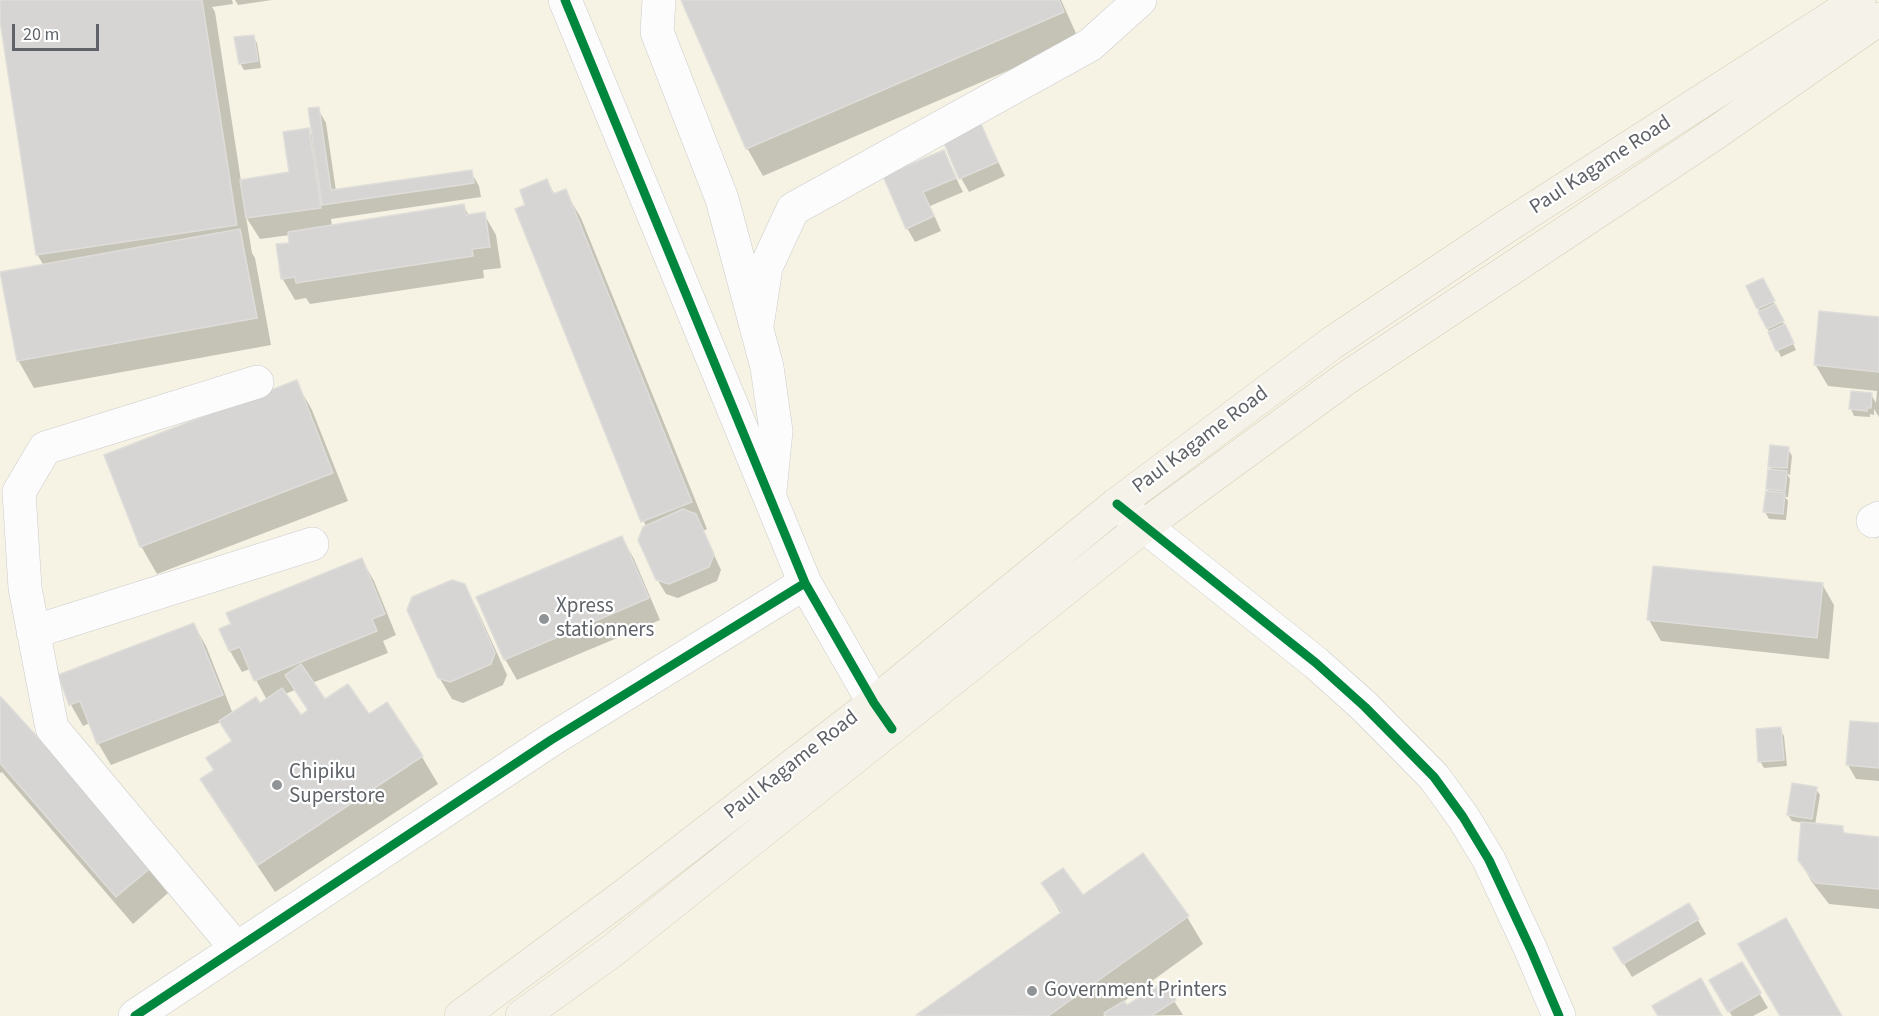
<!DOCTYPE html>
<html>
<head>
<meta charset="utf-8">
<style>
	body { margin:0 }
	#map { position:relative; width:1879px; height:1016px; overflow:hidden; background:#efeeea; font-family:"Source Sans 3",sans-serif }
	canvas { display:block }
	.scale { position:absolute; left:12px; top:24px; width:87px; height:27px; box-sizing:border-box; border:3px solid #5f6368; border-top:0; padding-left:8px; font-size:18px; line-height:21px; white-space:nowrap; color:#5f6368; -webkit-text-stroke:4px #fff; paint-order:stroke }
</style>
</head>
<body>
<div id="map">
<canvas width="1879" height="1016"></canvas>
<div class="scale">20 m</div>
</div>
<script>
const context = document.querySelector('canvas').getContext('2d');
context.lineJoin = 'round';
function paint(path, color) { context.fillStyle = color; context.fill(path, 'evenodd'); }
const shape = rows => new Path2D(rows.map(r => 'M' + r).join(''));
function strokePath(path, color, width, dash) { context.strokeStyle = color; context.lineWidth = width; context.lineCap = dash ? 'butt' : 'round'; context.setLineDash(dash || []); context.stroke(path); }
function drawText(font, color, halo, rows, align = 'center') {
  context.font = font + ' "Source Sans 3",sans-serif'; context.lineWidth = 4.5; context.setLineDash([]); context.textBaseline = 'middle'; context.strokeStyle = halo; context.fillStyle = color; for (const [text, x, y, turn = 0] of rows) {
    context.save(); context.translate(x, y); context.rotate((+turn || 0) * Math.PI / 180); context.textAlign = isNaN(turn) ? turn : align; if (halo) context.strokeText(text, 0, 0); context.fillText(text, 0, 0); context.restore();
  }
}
const commercial = shape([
	[0,0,1879,0,1879,1016,0,1016]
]);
const shadow = shape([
	[0,0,232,0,233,4,212,7,215,12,241,181,291,174,308,130,314,139,318,109,326,123,336,191,471,172,479,186,481,197,331,219,332,226,464,206,469,216,484,214,496,235,501,268,483,270,484,278,310,304,306,298,295,300,282,278,291,244,290,235,260,239,246,217,252,253,255,258,271,345,34,388,18,360,44,266,37,254,0,11],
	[235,0,272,0,238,5],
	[682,0,1061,0,1079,40,763,176,747,148],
	[253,36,257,43,261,68,244,70,240,63],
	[980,124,1005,176,969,192,961,178],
	[943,152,963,192,930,206,941,231,915,242,907,228,885,177],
	[547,181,555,195,565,191,581,218,707,529,703,531,721,570,717,581,678,598,666,594,657,579,646,527,527,205],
	[1766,286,1796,350,1781,357,1748,287],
	[1879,319,1879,417,1874,409,1874,415,1870,414,1870,417,1854,416,1851,409,1871,394,1876,403,1877,391,1828,386,1815,364],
	[296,382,312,410,348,501,157,574,141,546],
	[1788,449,1792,456,1790,475,1787,474,1790,479,1788,497,1785,497,1788,501,1786,520,1769,519,1765,512,1770,493,1767,488,1772,471,1770,466],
	[622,538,634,559,660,620,517,680,505,659],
	[362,560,374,581,396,635,383,641,388,653,312,683,325,701,368,716,387,704,422,757,438,784,275,892,218,807,202,779,215,771,233,742,221,722,111,765,98,743,90,723,83,726,71,705,60,676,194,625,206,646,233,714,260,705,267,700,250,669,242,672,230,651,221,629],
	[295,690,309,712,300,717,285,694],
	[1822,584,1834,605,1829,659,1661,641,1649,620],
	[464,586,476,607,507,675,503,685,463,703,452,699,439,677],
	[0,698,152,866,168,893,133,924,2,772,0,773],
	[1879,725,1879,781,1856,779,1848,765],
	[1780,729,1784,736,1787,766,1764,768,1760,761],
	[1816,789,1820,795,1815,825,1842,828,1846,835,1879,838,1879,909,1829,904,1812,882,1799,860,1803,823,1792,821,1788,815],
	[1043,884,1083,897,1187,917,1203,944,1123,1002,1126,1007,1174,1001,1183,1015,1108,1016,1106,1014,1103,1016,919,1016,1061,914],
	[1689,905,1706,934,1632,977,1615,949],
	[1742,964,1768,1008,1753,1016,1732,1016,1711,981]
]);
const building = shape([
	[0,0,202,0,237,225,36,255,0,21,0,0],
	[681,0,1059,0,1064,12,746,149,681,0],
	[254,35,258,61,239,64,234,37,254,35],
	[319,107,331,190,472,170,474,183,322,205,308,108,319,107],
	[980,122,998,162,959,179,942,138,980,122],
	[309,128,321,208,246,218,240,180,289,172,283,132,309,128],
	[944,150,956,178,923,192,934,216,906,229,883,176,944,150],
	[547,179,553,194,566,189,692,502,641,522,515,209,525,205,520,190,547,179],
	[464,204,466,215,485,212,490,247,472,249,473,256,296,283,295,277,281,279,276,244,289,243,288,232,464,204],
	[240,229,257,318,17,361,0,272,240,229],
	[1763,278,1775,301,1757,309,1746,286,1763,278],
	[1775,304,1784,321,1767,329,1758,312,1775,304],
	[1819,311,1879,317,1879,372,1814,365,1819,311],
	[1785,324,1794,343,1776,351,1768,332,1785,324],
	[297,380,333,473,140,547,104,455,297,380],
	[1851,391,1872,393,1871,408,1867,408,1867,411,1849,409,1851,391],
	[1770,445,1789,447,1787,468,1768,467,1770,445],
	[1768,469,1787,471,1785,491,1766,489,1768,469],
	[1766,491,1785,493,1783,514,1763,512,1766,491],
	[683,509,696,514,714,554,709,567,669,584,656,580,638,540,643,527,683,509],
	[622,536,649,598,504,660,476,597,622,536],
	[362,558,385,614,372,619,377,631,254,681,240,647,229,651,219,629,231,624,226,613,362,558],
	[1653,566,1823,583,1817,638,1647,620,1653,566],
	[452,580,465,584,495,653,491,664,450,682,438,678,407,610,412,597,452,580],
	[194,623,223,695,97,744,80,701,69,705,58,675,194,623],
	[301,664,325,699,348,684,369,714,387,702,423,756,258,865,200,779,214,770,206,758,232,741,219,721,256,697,260,703,282,688,301,715,308,710,285,675,301,664],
	[0,696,154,865,116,897,0,763,0,696],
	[1850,721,1879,723,1879,768,1846,765,1850,721],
	[1781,727,1784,760,1758,762,1756,729,1781,727],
	[1792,783,1817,787,1812,819,1787,815,1792,783],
	[1801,822,1843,826,1843,833,1879,837,1879,889,1815,883,1798,860,1801,822],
	[1143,853,1189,916,1048,1016,916,1015,1062,912,1041,883,1063,868,1083,895,1143,853],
	[1689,903,1699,919,1623,964,1613,948,1689,903],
	[1786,918,1842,1016,1780,1016,1738,944,1786,918],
	[1742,962,1761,993,1728,1012,1709,980,1742,962],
	[1701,978,1722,1016,1658,1016,1652,1006,1701,978],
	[1164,982,1176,1000,1151,1016,1106,1016,1104,1013,1124,1001,1127,1005,1164,982]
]);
const minor = shape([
	[565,0,805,583,874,703,890,725],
	[659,0,657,32,722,199,767,367,776,431,770,491],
	[757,326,766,267,793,209,1090,45,1140,0],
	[1117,504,1316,663,1365,707,1434,777,1463,817,1489,860,1531,950,1559,1016],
	[1873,521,1879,518],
	[33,632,312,544],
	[236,948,52,728,25,588,19,492,45,448,257,382],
	[135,1016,551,740,805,583]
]);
const major = shape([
	[461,1016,625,895,874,703,1117,504,1332,343,1507,226,1859,0],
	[522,1016,612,951,1144,526,1345,379,1714,134,1879,19]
]);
const cycleway = shape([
	[565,0,805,583,874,703,892,729],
	[1117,504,1316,663,1365,707,1434,777,1463,817,1489,860,1531,950,1559,1016],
	[135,1016,551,740,805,583]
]);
const markers = [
	[544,619,6,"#919496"],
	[277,785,6,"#919496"],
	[1032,991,6,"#919496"]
];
const streetNames = [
	["Paul Kagame Road",1601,166,-33],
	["Paul Kagame Road",1201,441,-37],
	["Paul Kagame Road",792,766,-38]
];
const poiNames = [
	["Xpress",556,607],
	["stationners",556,631],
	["Chipiku",289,773],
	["Superstore",289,797],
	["Government Printers",1044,991]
];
paint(commercial, '#f7f3e4');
paint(shadow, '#0003');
paint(building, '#d6d5d3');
strokePath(building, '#deddd9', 1.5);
strokePath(minor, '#cbcccc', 34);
strokePath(major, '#d7ceb8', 34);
strokePath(minor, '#fdfcfc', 33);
strokePath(major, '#f4f2e9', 33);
strokePath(cycleway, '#00873e', 9);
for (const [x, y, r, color] of markers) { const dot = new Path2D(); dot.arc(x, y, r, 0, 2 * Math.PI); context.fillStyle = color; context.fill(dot); strokePath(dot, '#fff', 2); }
drawText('21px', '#5f6368', '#fff', streetNames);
drawText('21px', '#5f6368', '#fff', poiNames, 'left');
</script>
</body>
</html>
